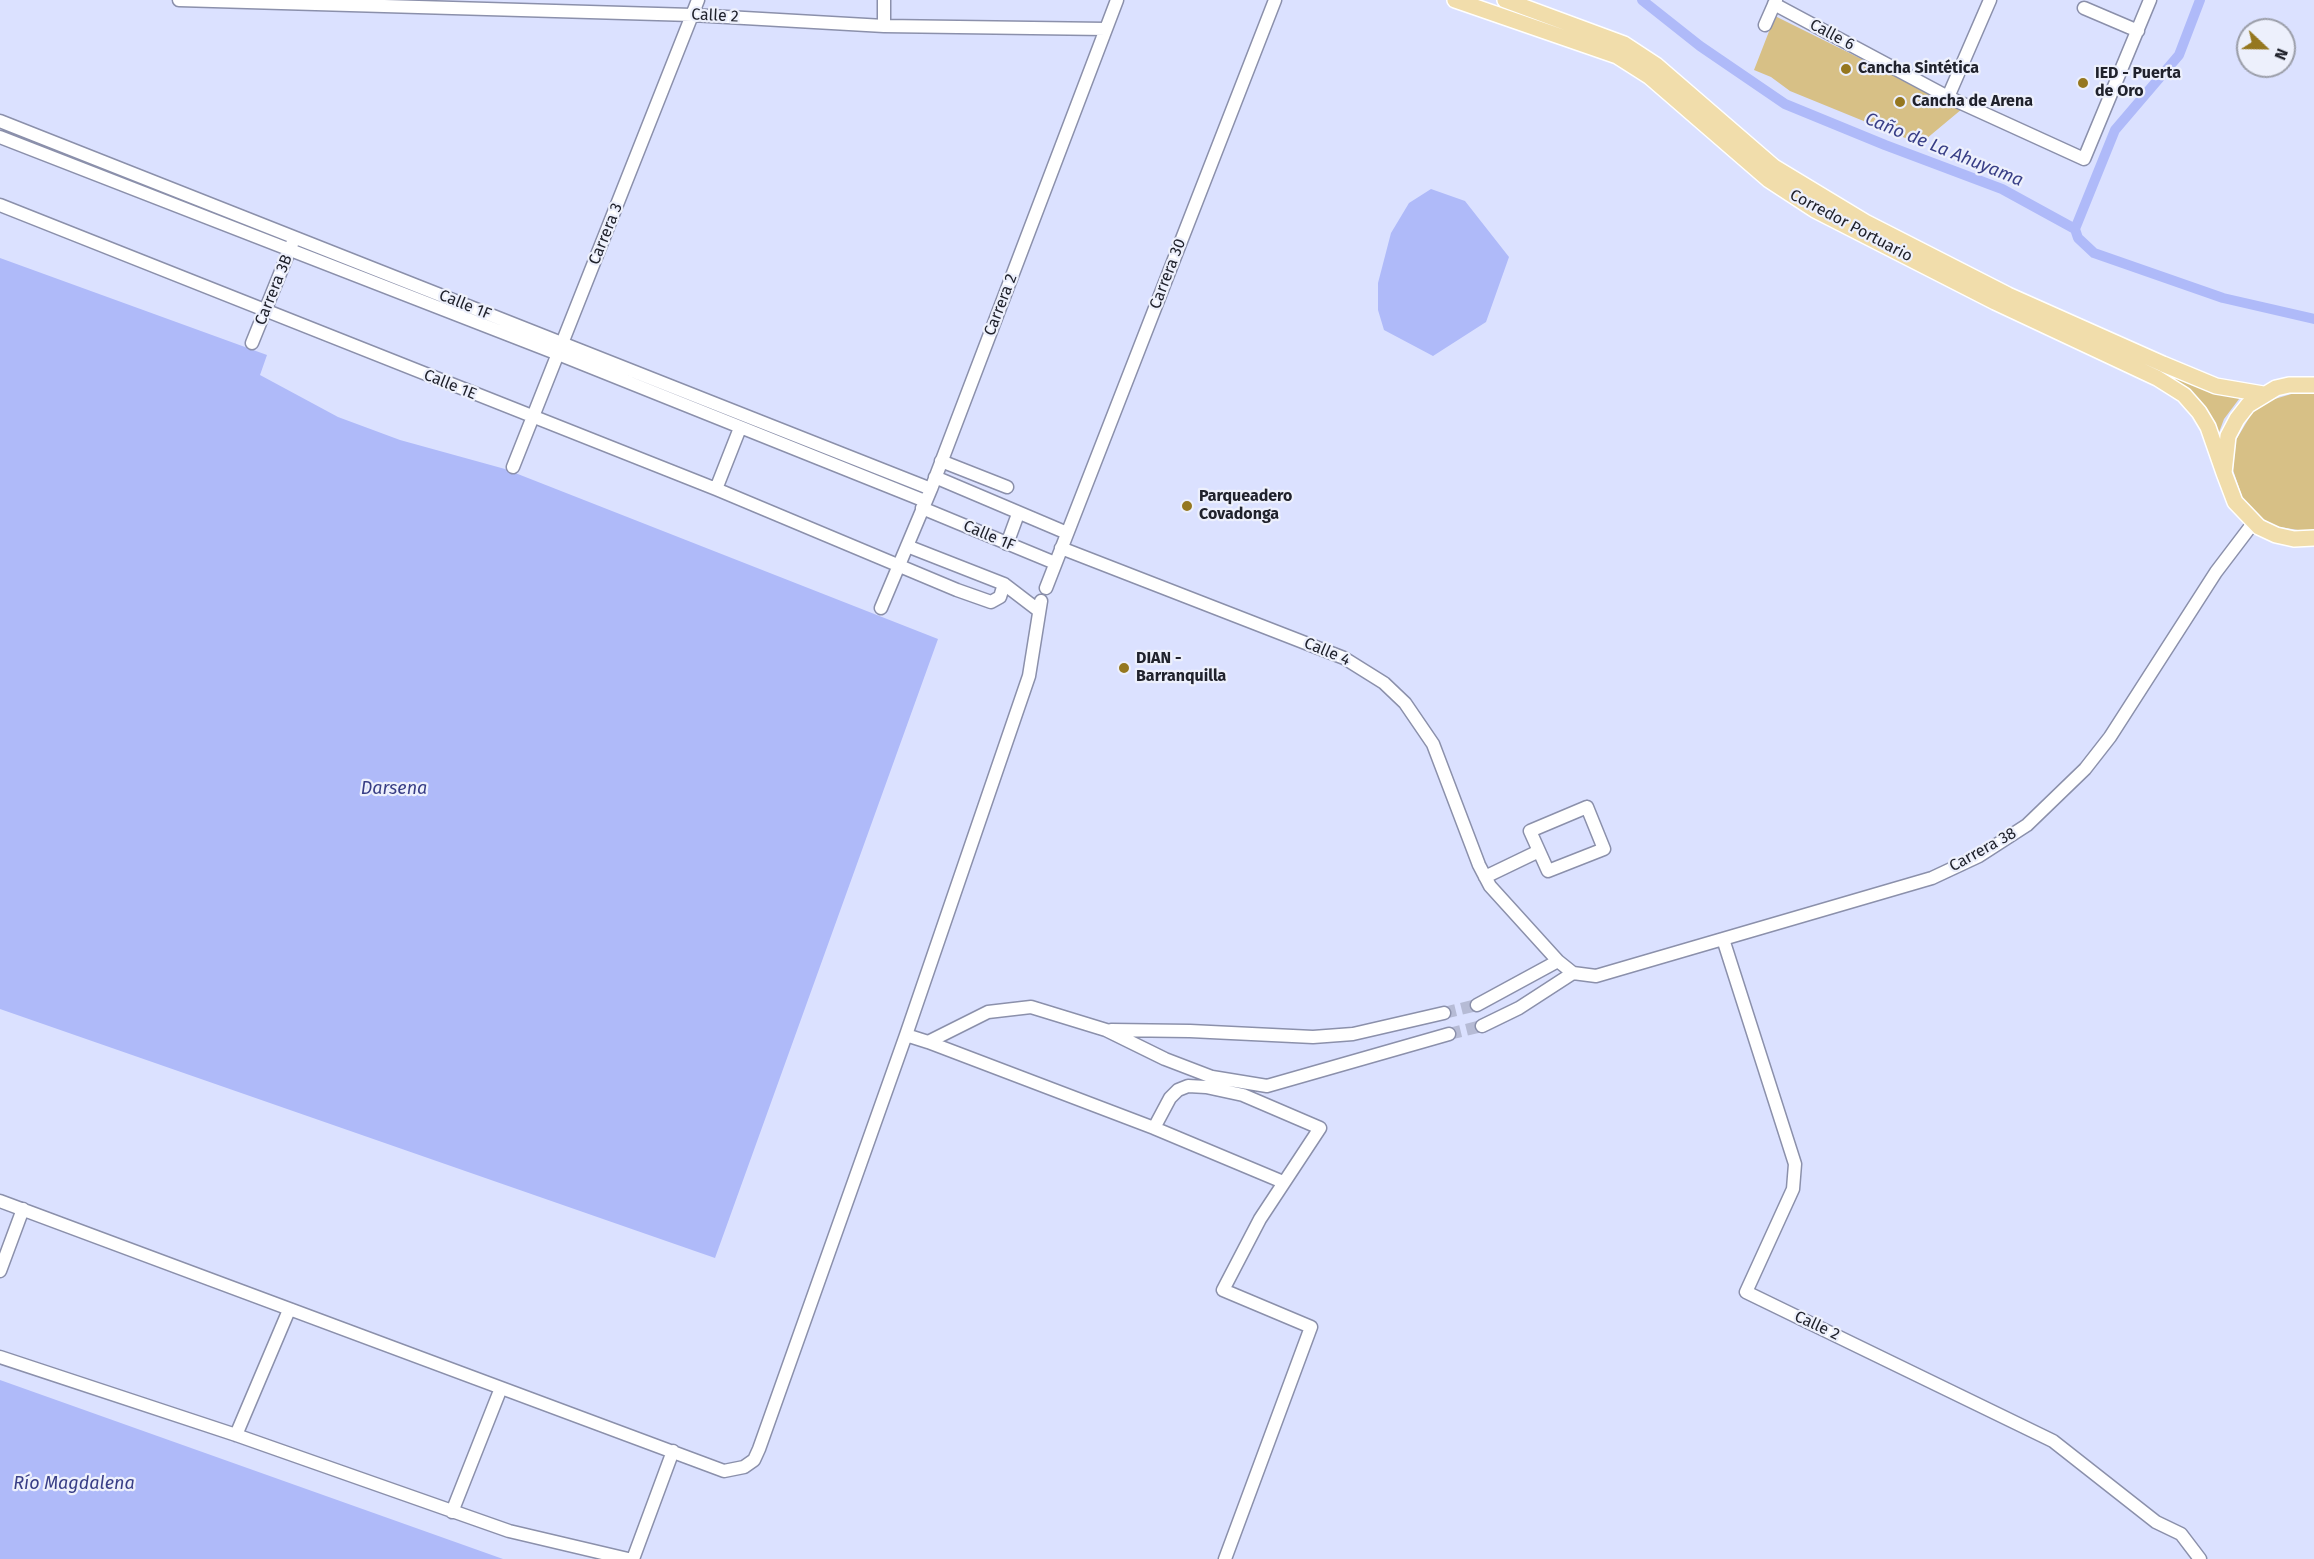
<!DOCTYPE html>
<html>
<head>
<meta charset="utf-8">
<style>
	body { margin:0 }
	#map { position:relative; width:2314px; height:1559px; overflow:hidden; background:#dbe1ff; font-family:"Fira Sans",sans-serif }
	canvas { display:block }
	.north { position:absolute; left:2236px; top:18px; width:60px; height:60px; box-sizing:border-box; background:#edf0fc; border:2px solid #9b9ea9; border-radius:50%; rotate:112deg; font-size:16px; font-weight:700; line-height:24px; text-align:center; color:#20222c }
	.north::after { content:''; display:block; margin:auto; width:21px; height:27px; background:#95771f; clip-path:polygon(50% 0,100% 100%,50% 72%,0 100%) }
</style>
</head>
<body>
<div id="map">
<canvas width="2314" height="1559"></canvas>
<div class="north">N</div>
</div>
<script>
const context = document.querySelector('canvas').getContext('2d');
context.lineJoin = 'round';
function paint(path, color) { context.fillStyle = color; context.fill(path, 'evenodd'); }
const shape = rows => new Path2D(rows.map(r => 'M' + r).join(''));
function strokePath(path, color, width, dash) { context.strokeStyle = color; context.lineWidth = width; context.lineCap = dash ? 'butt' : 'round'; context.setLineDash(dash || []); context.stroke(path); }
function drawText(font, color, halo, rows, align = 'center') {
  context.font = font + ' "Fira Sans",sans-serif'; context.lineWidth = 4.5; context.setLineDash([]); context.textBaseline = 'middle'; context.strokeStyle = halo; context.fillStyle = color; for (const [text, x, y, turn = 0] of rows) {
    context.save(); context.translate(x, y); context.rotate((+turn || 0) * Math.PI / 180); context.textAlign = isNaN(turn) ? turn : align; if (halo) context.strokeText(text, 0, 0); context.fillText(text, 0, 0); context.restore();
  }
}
const green = shape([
	[1775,16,1962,109,1920,144,1790,91,1771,77,1754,70],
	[2169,373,2242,395,2224,419,2218,435,2167,378],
	[2298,392,2314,394,2314,530,2304,531,2274,526,2257,515,2243,499,2233,470,2236,440,2252,413,2268,401]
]);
const water = shape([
	[1431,189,1465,201,1509,257,1486,322,1433,356,1384,330,1378,310,1378,283,1391,233,1409,203],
	[0,258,267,355,260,375,338,417,400,440,505,469,938,639,715,1258,0,1009],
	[0,1380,503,1559,0,1559]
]);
const canal = shape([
	[1642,0,1700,46,1785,104,1885,145,2002,189,2075,229,2078,238,2094,253,2223,298,2314,319],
	[2075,229,2115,130,2179,55,2200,0]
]);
const minorTunnel = shape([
	[1444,1013,1477,1005],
	[1449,1034,1482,1026]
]);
const minor = shape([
	[179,0,692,15,884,26,1106,29],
	[1774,4,1948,97,2084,159,2150,0],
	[2084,8,2138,31],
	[1765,25,1776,0],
	[884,26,884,0],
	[1948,97,1990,0],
	[0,121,931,489],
	[0,137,558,354,925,501],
	[0,205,716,489,957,590,991,602,1000,597,1004,584],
	[252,343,292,244],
	[941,461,1007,487],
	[513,467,698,0],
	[935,477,1067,533],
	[716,489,740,428],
	[922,508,1055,563],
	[1007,544,1018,514],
	[907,546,1004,584,1038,610],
	[1061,548,1344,658,1384,683,1405,703,1433,744,1479,865,1490,886,1558,961,1573,973,1596,976,1932,878,1979,856,2027,825,2085,769,2110,737,2216,572,2254,522],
	[1046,588,1275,0],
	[881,608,931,489,1117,0],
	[1587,807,1604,849,1548,871,1530,831,1587,807],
	[1485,877,1539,851],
	[1723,939,1795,1164,1793,1189,1746,1292,2053,1441,2156,1522,2181,1534,2200,1559],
	[1477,1005,1558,961],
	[1482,1026,1519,1008,1573,973],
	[1111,1030,1190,1031,1313,1037,1353,1034,1444,1013],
	[906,1035,928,1042,988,1012,1031,1007,1106,1030,1165,1059,1212,1077,1267,1086,1449,1034],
	[928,1042,1154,1128,1283,1182],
	[1154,1128,1170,1098,1178,1090,1188,1086,1206,1087,1243,1095,1320,1128,1260,1219,1223,1290,1311,1327,1225,1559],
	[0,1201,724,1471,744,1467,754,1460,759,1449,906,1035,1029,676,1041,601],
	[0,1271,23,1209],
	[0,1357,236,1435,509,1531,628,1559],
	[236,1435,289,1310],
	[452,1512,501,1388],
	[633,1559,673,1451]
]);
const major = shape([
	[1455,0,1617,56,1650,77,1769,180,1815,210,1995,302,2157,378,2184,395,2199,412,2208,427,2224,473],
	[1505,0,1624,44,1656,65,1774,167,1865,222,2008,295,2163,364,2216,386,2263,394],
	[2314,385,2289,385,2276,388,2248,405,2237,419,2228,436,2224,473,2235,502,2259,527,2276,535,2294,539,2314,538]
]);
const markers = [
	[1846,69,6,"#95771f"],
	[2083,83,6,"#95771f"],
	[1900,102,6,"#95771f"],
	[1187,506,6,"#95771f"],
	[1124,668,6,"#95771f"]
];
const streetNames = [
	["Calle 2",715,16,3],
	["Calle 6",1832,35,28],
	["Corredor Portuario",1851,226,28],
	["Carrera 3",606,234,-68],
	["Carrera 30",1168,274,-69],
	["Carrera 3B",274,290,-68],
	["Calle 1F",465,305,22],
	["Carrera 2",1001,305,-69],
	["Calle 1E",450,385,22],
	["Calle 1F",989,536,23],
	["Calle 4",1327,652,23],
	["Carrera 38",1983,850,-29],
	["Calle 2",1817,1326,25]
];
const poiNames = [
	["Cancha Sintética",1858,69],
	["IED - Puerta",2095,74],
	["de Oro",2095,92],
	["Cancha de Arena",1912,102],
	["Parqueadero",1199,497],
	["Covadonga",1199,515],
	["DIAN -",1136,659],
	["Barranquilla",1136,677]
];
const waterNames = [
	["Caño de La Ahuyama",1944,150,22],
	["Darsena",394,789],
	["Río Magdalena",74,1484]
];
paint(green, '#d7c086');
paint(water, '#afbaf9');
strokePath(canal, '#afbaf9', 10);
strokePath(minorTunnel, '#b6bbd5', 12, [12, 6]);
strokePath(minor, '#8b90ab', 15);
strokePath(major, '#fff', 18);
strokePath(minor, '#fff', 12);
strokePath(major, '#f1ddab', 15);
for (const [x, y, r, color] of markers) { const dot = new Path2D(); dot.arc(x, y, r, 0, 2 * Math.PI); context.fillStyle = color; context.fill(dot); strokePath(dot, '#edf0fc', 2); }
drawText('16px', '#20222c', '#edf0fc', streetNames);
drawText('bold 16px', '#20222c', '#edf0fc', poiNames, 'left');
drawText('italic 18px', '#383e86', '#edf0fc', waterNames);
</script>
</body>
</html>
